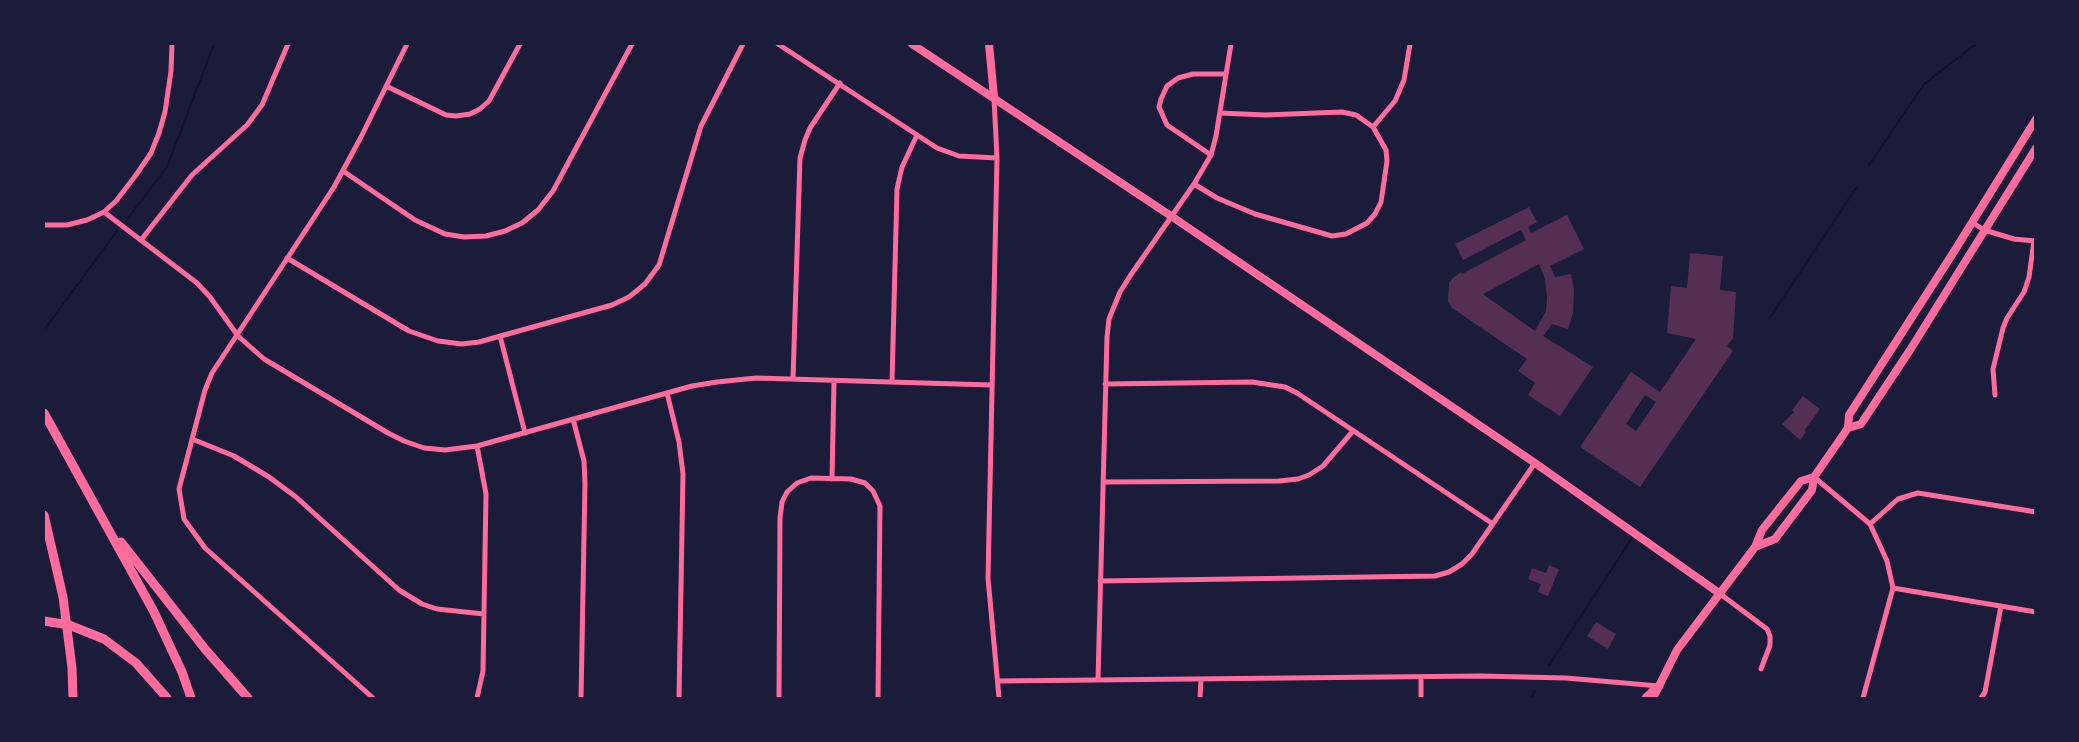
<!DOCTYPE html>
<html>
<head>
<meta charset="utf-8">
<style>
	body { margin:0 }
	#map { position:relative; width:2079px; height:742px; overflow:hidden; background:#1b1b3a; font-family:"PT Sans",sans-serif }
	canvas { display:block }
	.frame { position:absolute; inset:0; border:45px solid #1b1b3a; pointer-events:none }
</style>
</head>
<body>
<div id="map">
<canvas width="2079" height="742"></canvas>
<div class="frame"></div>
</div>
<script>
const context = document.querySelector('canvas').getContext('2d');
context.lineJoin = 'round';
const shape = rows => new Path2D(rows.map(r => 'M' + r).join(''));
function strokePath(path, color, width, dash) { context.strokeStyle = color; context.lineWidth = width; context.lineCap = dash ? 'butt' : 'round'; context.setLineDash(dash || []); context.stroke(path); }
function paint(path, color) { context.fillStyle = color; context.fill(path, 'evenodd'); }
const stream = shape([
	[1869,165,1924,84,1976,44],
	[128,218,167,167,214,44],
	[1771,316,1856,188],
	[44,330,117,231],
	[1549,665,1634,535],
	[1531,698,1535,690]
]);
const building = shape([
	[1529,207,1537,222,1528,227,1531,233,1567,215,1584,249,1550,266,1555,277,1571,274,1574,290,1573,313,1568,329,1552,324,1543,336,1593,367,1560,416,1528,395,1535,383,1518,371,1527,359,1452,308,1448,301,1449,283,1453,278,1461,272,1462,274,1526,240,1521,230,1463,260,1455,244],
	[1539,264,1545,279,1547,298,1546,311,1535,331,1483,294],
	[1690,253,1723,256,1720,290,1736,292,1733,338,1727,346,1733,351,1640,487,1580,447,1631,372,1660,392,1696,339,1667,333,1671,286,1687,288],
	[1645,395,1656,402,1636,431,1626,424],
	[1803,396,1820,409,1804,431,1806,432,1800,440,1782,424,1794,412,1792,410],
	[1549,565,1559,569,1548,596,1538,592,1541,584,1528,579,1532,568,1546,573],
	[1596,622,1616,634,1608,649,1587,636]
]);
const minor = shape([
	[778,44,937,148,959,156,997,158],
	[386,86,446,115,456,116,470,114,480,109,489,101,520,44],
	[994,98,997,158,988,578,999,698],
	[1373,127,1395,101,1404,80,1410,44],
	[1211,155,1167,125,1159,107,1161,99,1167,86,1178,78,1193,74,1226,74],
	[343,171,415,220,445,234,464,237,486,236,505,231,522,223,538,210,553,191,632,44],
	[1194,184,1217,198,1255,214,1332,236,1346,234,1367,223,1375,214,1381,202,1387,161,1386,150,1373,127,1356,115,1342,112,1265,115,1220,113],
	[104,212,116,201,136,175,151,153,159,133,165,112,171,71,172,44],
	[1972,222,1984,230,2014,239,2035,241],
	[44,225,67,225,87,220,104,212,197,283,210,297,238,336,264,359,388,433,404,441,424,448,445,450,477,446,692,386,717,382,756,378,991,385],
	[141,240,192,175,247,125,262,105,288,44],
	[287,258,409,331,438,341,462,344,479,342,612,305,629,297,645,284,659,265,701,126,743,44],
	[500,336,525,433],
	[793,379,800,158,805,140,810,128,840,83],
	[892,382,897,189,902,167,917,135],
	[1105,384,1252,382,1285,387,1297,393,1493,524],
	[667,393,679,442,683,474,679,698],
	[1995,395,1993,369,2003,328,2007,318,2024,292,2029,277,2034,241],
	[573,419,584,461,585,484,581,698],
	[192,439,234,456,269,477,296,497,399,590,422,604,437,609,484,614],
	[477,446,486,494,483,671,477,698],
	[1814,477,1870,524,1887,561,1893,588,1863,698],
	[832,479,834,381],
	[1103,482,1279,481,1298,479,1309,475,1323,466,1353,431],
	[1870,524,1898,499,1918,493,2036,512],
	[1100,581,1435,576,1449,572,1462,564,1472,554,1535,463],
	[1893,588,2036,612],
	[1719,593,1767,629,1770,636,1770,645,1761,669],
	[1421,677,1421,698],
	[1098,680,1107,337,1109,319,1120,292,1130,276,1194,184,1211,155,1216,136,1231,44],
	[998,681,1481,676,1566,678,1659,686],
	[373,698,205,548,184,519,179,489,205,390,212,373,334,187,361,137,407,44],
	[779,698,780,518,782,502,787,492,797,483,811,478,851,479,865,483,873,491,880,506,878,698],
	[1200,698,1201,679],
	[1981,698,1985,692,2001,606]
]);
const secondary = shape([
	[912,44,1171,216,1535,463,1719,593],
	[989,44,994,97],
	[1848,428,1861,424,1910,350,2036,148],
	[1755,547,1775,539,1812,490,1814,477,1848,428,1849,415,1955,250,2036,119],
	[1653,698,1677,650,1755,547,1762,530,1801,481,1814,477]
]);
const motorway = shape([
	[44,413,154,612,182,672,191,698],
	[44,515,63,597,72,668,73,698],
	[121,542,205,649,248,698],
	[44,621,69,625,104,639,136,663,167,698],
	[1646,698,1659,686]
]);
strokePath(stream, '#12122b', 2);
paint(building, '#542f53');
strokePath(minor, '#ff6b9d', 5);
strokePath(secondary, '#ff6b9d', 8);
strokePath(motorway, '#ff6b9d', 9);
</script>
</body>
</html>
